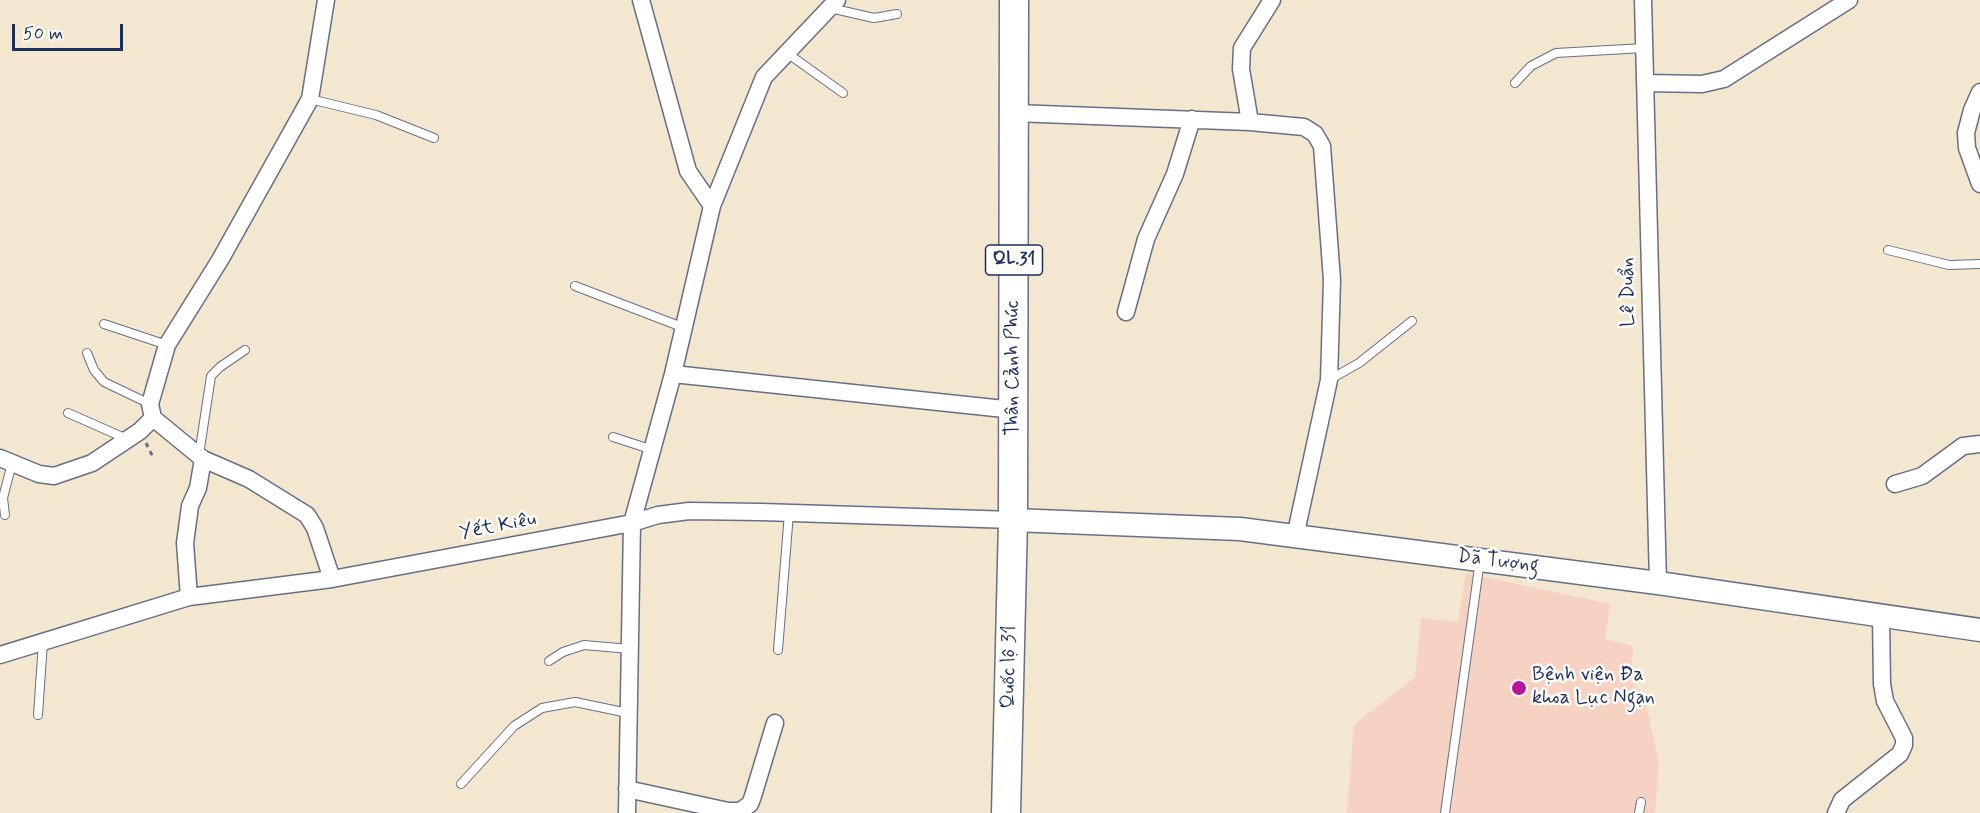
<!DOCTYPE html>
<html>
<head>
<meta charset="utf-8">
<style>
	body { margin:0 }
	#map { position:relative; width:1980px; height:813px; overflow:hidden; background:#f3e7cf; font-family:Mynerve,sans-serif }
	canvas { display:block }
	.scale { position:absolute; left:12px; top:24px; width:111px; height:27px; box-sizing:border-box; border:3px solid #1b2f5e; border-top:0; padding-left:8px; font-size:18px; line-height:21px; white-space:nowrap; color:#1b2f5e; -webkit-text-stroke:4px #fdfcf7; paint-order:stroke }
</style>
</head>
<body>
<div id="map">
<canvas width="1980" height="813"></canvas>
<div class="scale">50 m</div>
</div>
<script>
const context = document.querySelector('canvas').getContext('2d');
context.lineJoin = 'round';
function paint(path, color) { context.fillStyle = color; context.fill(path, 'evenodd'); }
const shape = rows => new Path2D(rows.map(r => 'M' + r).join(''));
function strokePath(path, color, width, dash) { context.strokeStyle = color; context.lineWidth = width; context.lineCap = dash ? 'butt' : 'round'; context.setLineDash(dash || []); context.stroke(path); }
function drawText(font, color, halo, rows, align = 'center') {
  context.font = font + ' Mynerve,sans-serif'; context.lineWidth = 5; context.setLineDash([]); context.textBaseline = 'middle'; context.strokeStyle = halo; context.fillStyle = color; for (const [text, x, y, turn = 0] of rows) {
    context.save(); context.translate(x, y); context.rotate((+turn || 0) * Math.PI / 180); context.textAlign = isNaN(turn) ? turn : align; if (halo) context.strokeText(text, 0, 0); context.fillText(text, 0, 0); context.restore();
  }
}
const built = shape([
	[1466,573,1610,604,1605,639,1633,646,1631,682,1644,695,1659,763,1655,813,1347,813,1354,725,1415,677,1421,618,1458,622]
]);
const path = shape([
	[146,443,153,457]
]);
const lane = shape([
	[830,8,874,18,897,14],
	[787,53,843,93],
	[1515,83,1531,66,1556,53,1644,48],
	[310,99,376,115,434,138],
	[1888,250,1949,265,1980,264],
	[575,286,682,327],
	[104,324,167,345],
	[87,353,94,370,104,382,150,404],
	[1329,380,1359,363,1412,321],
	[68,413,127,439],
	[613,437,653,450],
	[199,455,211,376,220,367,245,350],
	[5,515,3,498,12,463],
	[778,650,789,513],
	[549,661,563,652,584,645,630,649],
	[38,715,43,642],
	[461,784,514,726,542,708,575,702,628,713],
	[1445,813,1480,560],
	[1639,813,1641,802]
]);
const street = shape([
	[326,0,310,99,220,260,167,345,150,404,153,418,203,459,249,479,307,515,315,528,332,579],
	[641,0,688,171,712,206],
	[1643,0,1658,583],
	[1645,83,1702,84,1724,79,1849,0],
	[1980,92,1972,110,1966,133,1967,148,1980,184],
	[1015,113,1250,122,1304,127,1315,134,1322,146,1332,280,1329,380,1295,537],
	[1250,122,1241,69,1242,48,1272,0],
	[1126,312,1146,239,1175,174,1192,119],
	[673,374,1014,410],
	[0,458,39,474,54,476,92,463,140,431,153,418],
	[1895,484,1922,476,1963,446,1980,444],
	[189,597,185,543,190,506,198,488,203,459],
	[0,655,189,597,332,579,632,523,658,515,689,511,761,512,1013,520],
	[627,789,728,811,740,811,750,804,753,796,775,723],
	[627,813,632,523,673,374,712,206,764,77,837,0],
	[1836,813,1842,800,1900,754,1904,745,1904,738,1885,701,1882,684,1881,616]
]);
const secondary = shape([
	[1013,520,1240,529,1658,583,1980,630]
]);
const highway = shape([
	[1006,813,1013,520,1014,0]
]);
const markers = [
	[1519,688,8,"#b5179e"]
];
const shields = [
	[1014,260,57]
];
const shieldNames = [
	["QL.31",1014,260]
];
const streetNames = [
	["Lê Duẩn",1629,292,-91],
	["Thân Cảnh Phúc",1014,368,-90],
	["Yết Kiêu",498,527,-11],
	["Dã Tượng",1498,562,7],
	["Quốc lộ 31",1010,667,-89]
];
const poiNames = [
	["Bệnh viện Đa",1532,676],
	["khoa Lục Ngạn",1532,699]
];
paint(built, '#f6d2c3');
strokePath(lane, '#676f86', 10);
strokePath(street, '#676f86', 19);
strokePath(secondary, '#676f86', 25);
strokePath(highway, '#676f86', 31);
strokePath(path, '#676f86', 3, [4.5, 4.5]);
strokePath(lane, '#fff', 8);
strokePath(street, '#fff', 16);
strokePath(secondary, '#fff', 22);
strokePath(highway, '#fff', 28);
for (const [x, y, r, color] of markers) { const dot = new Path2D(); dot.arc(x, y, r, 0, 2 * Math.PI); context.fillStyle = color; context.fill(dot); strokePath(dot, '#fdfcf7', 2); }
for (const [x, y, w] of shields) { const box = new Path2D(); box.roundRect(x - w / 2, y - 15, w, 30, 4.5); context.fillStyle = '#fdfcf7'; context.fill(box); strokePath(box, '#1b2f5e', 1.5); }
drawText('bold 18px', '#1b2f5e', null, shieldNames);
drawText('20px', '#1b2f5e', '#fdfcf7', streetNames);
drawText('20px', '#1b2f5e', '#fdfcf7', poiNames, 'left');
</script>
</body>
</html>
